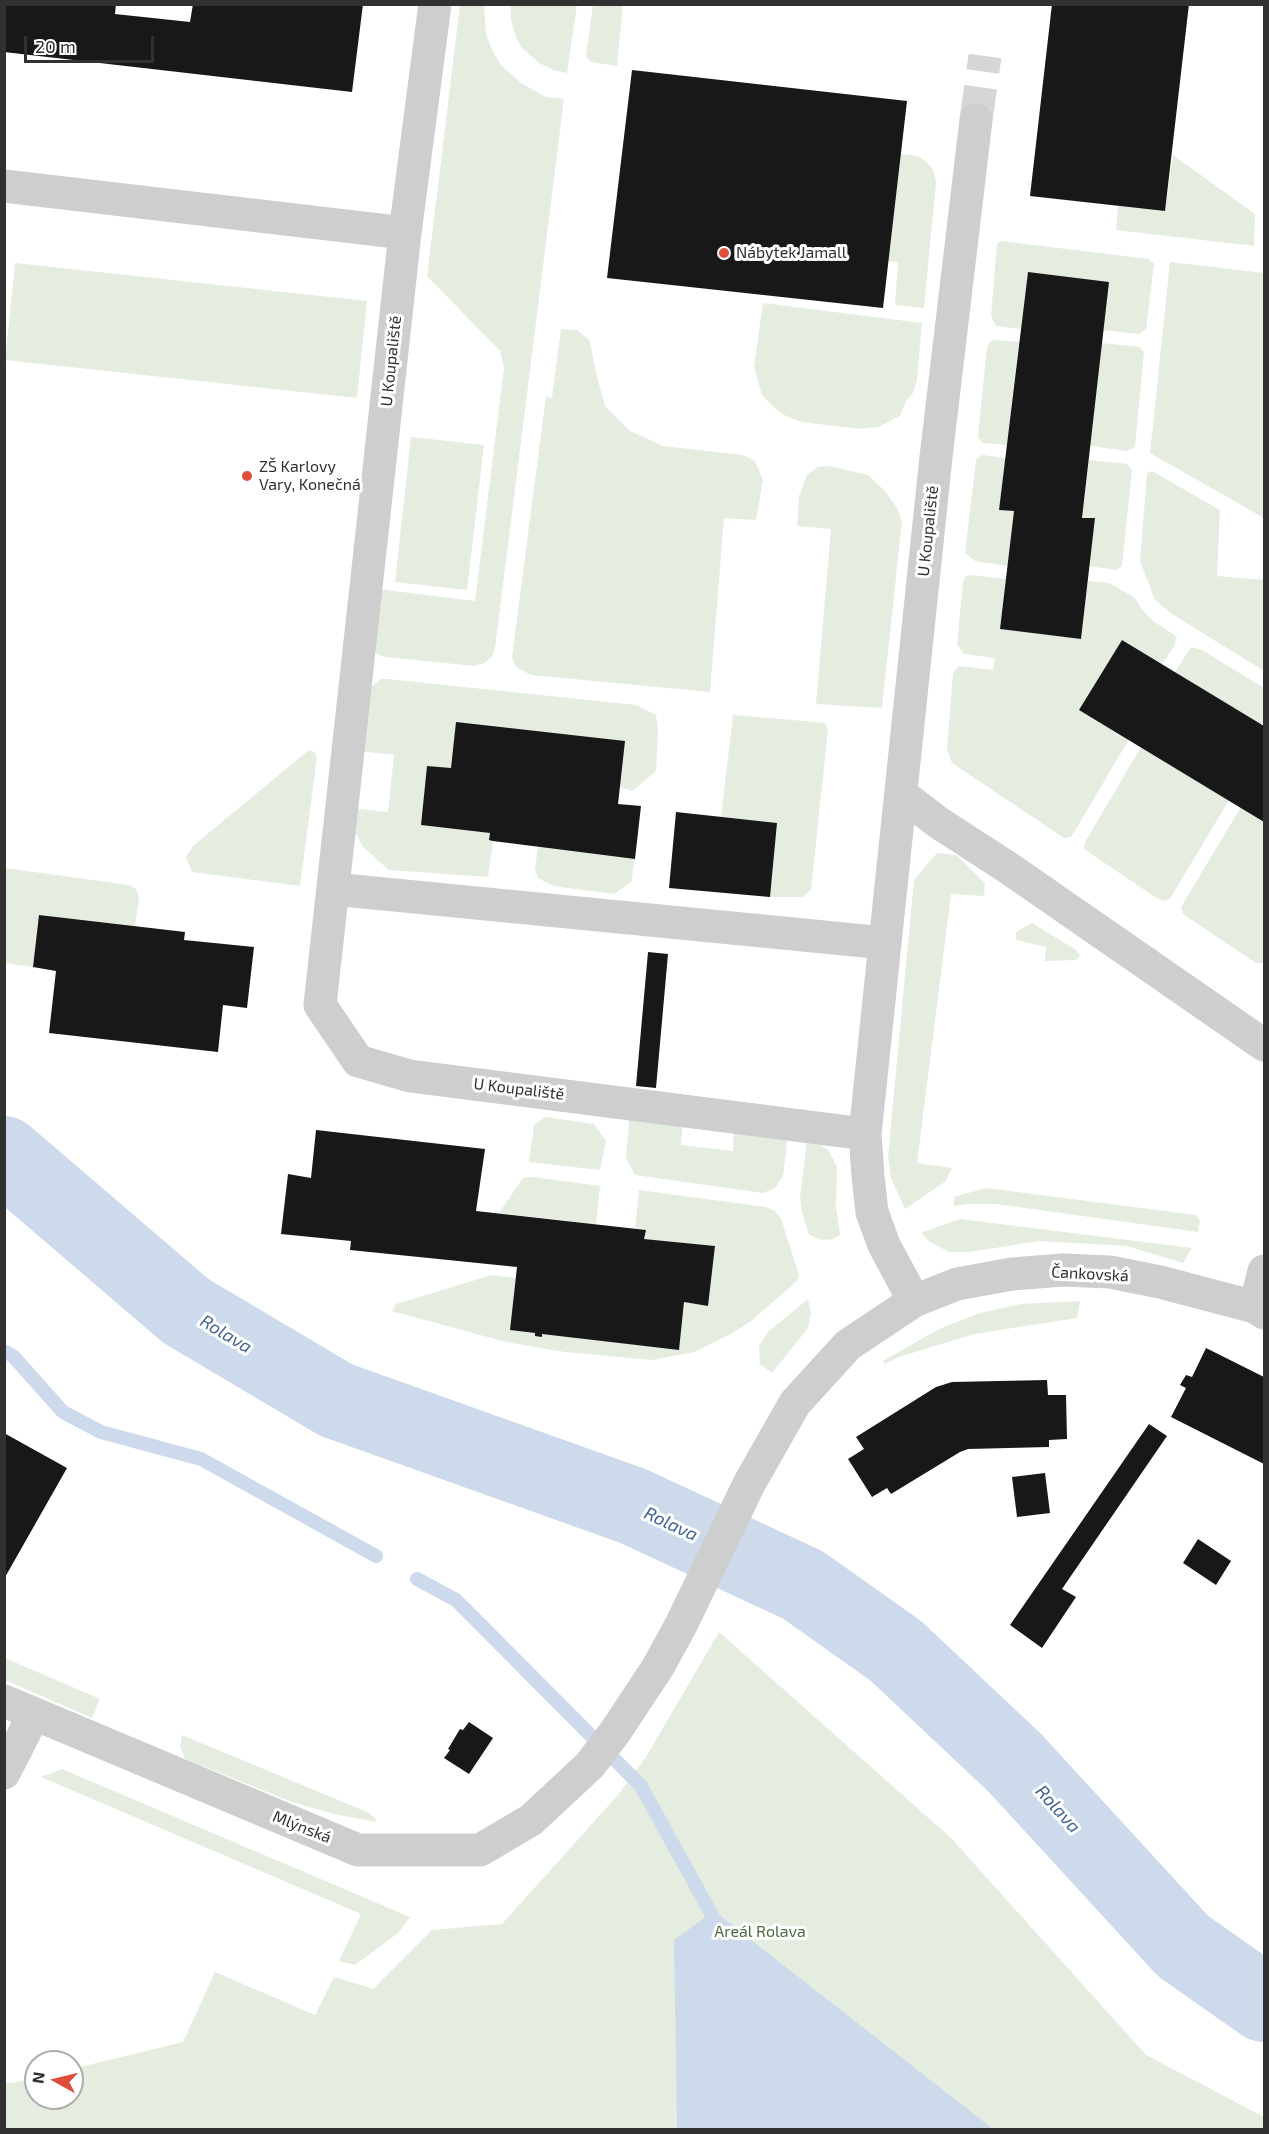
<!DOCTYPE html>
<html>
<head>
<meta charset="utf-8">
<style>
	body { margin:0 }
	#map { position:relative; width:1269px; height:2134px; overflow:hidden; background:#fff; font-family:"Exo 2",sans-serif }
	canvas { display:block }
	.frame { position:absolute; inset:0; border:6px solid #313131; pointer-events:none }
	.north { position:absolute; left:24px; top:2050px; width:60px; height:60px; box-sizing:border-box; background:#fff; border:2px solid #adadad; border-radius:50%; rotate:278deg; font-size:16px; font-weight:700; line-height:24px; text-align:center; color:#313131 }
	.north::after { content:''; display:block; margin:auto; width:21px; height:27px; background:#df4d3b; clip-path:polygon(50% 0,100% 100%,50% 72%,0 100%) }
	.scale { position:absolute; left:24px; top:36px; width:130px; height:27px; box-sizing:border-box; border:3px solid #313131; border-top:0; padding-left:8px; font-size:18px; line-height:21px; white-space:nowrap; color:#313131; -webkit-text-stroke:4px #fff; paint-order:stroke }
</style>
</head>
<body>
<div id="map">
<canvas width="1269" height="2134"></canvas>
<div class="frame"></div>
<div class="north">N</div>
<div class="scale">20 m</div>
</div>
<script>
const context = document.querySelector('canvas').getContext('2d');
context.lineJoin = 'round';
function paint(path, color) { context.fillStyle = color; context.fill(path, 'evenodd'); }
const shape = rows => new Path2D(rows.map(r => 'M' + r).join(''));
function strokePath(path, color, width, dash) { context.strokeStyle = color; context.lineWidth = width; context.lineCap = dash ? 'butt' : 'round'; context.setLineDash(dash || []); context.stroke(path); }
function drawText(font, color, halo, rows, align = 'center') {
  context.font = font + ' "Exo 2",sans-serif'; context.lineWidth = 6; context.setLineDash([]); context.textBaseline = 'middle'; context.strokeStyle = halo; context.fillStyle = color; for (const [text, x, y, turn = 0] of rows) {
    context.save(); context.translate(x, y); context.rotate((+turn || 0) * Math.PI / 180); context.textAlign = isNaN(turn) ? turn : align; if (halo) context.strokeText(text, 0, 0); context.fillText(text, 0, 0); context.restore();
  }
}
const green = shape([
	[460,5,484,5,486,35,494,54,502,66,521,83,546,97,564,99,495,648,492,657,484,663,475,666,385,657,377,654,373,648,378,589,475,601,504,368,500,351,427,276],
	[511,5,577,5,567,73,553,70,539,63,522,48,516,37,511,20],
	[593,5,623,5,617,66,591,62,586,56],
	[901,154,918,156,927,162,933,170,936,182,924,308,895,305,898,262,888,261],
	[1173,155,1255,214,1254,246,1116,230,1118,206,1165,211],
	[1001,241,1149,259,1154,264,1146,329,1139,334,1103,330,1108,282,1028,272,1021,329,996,326,991,316,997,244],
	[1170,262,1264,273,1264,518,1150,453],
	[15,263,367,301,357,398,5,360],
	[763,303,922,323,917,380,913,393,906,401,900,416,878,427,860,429,802,422,786,416,776,409,762,395,754,367],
	[561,329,577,330,590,341,596,373,605,406,630,431,663,446,743,455,755,461,763,480,756,520,724,518,710,692,531,675,516,667,512,657,546,396,552,398],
	[995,340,1019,342,1007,445,982,443,978,437,987,347,991,341],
	[1101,343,1140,347,1144,352,1135,447,1127,451,1090,446],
	[411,437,484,445,467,590,395,582],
	[982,455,1006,458,999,510,1014,511,1008,566,975,561,965,553,976,460],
	[1089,460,1127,464,1132,470,1122,566,1117,570,1089,566,1095,519,1082,518],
	[829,466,868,475,885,491,897,508,902,521,882,708,816,704,831,529,797,526,799,496,807,475,818,467],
	[1152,471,1220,510,1217,576,1264,580,1264,671,1172,614,1155,600,1140,561,1147,473],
	[971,575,1006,579,1000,629,1081,639,1088,581,1109,583,1135,598,1141,608,1153,621,1176,636,1175,645,1162,664,1122,640,1129,739,1072,836,1064,838,952,763,947,749,953,673,959,666,993,670,995,658,964,654,957,645,963,582,966,576],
	[1191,647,1202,650,1264,688,1264,721,1262,725,1175,672],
	[381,679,388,679,636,705,656,715,658,731,656,771,632,791,620,787,427,766,421,825,490,833,489,840,493,841,488,877,389,870,363,847,354,830,349,808,388,812,394,755,357,751,371,687],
	[733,715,816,722,825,723,828,729,811,890,802,897,770,897,777,823,721,817],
	[1141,747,1229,800,1171,897,1166,901,1158,899,1084,849,1085,842],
	[309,750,314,752,317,757,300,886,192,872,186,857,194,845],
	[1241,807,1264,822,1264,963,1256,963,1183,914,1181,907],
	[538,847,635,859,631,882,614,894,553,886,538,878,535,869],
	[937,853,956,855,985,883,984,896,951,894,917,1163,952,1168,946,1181,905,1209,891,1178,888,1156,914,880],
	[5,868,129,885,136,889,139,897,135,926,40,915,33,967,5,963],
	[1032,923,1076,950,1080,956,1076,960,1045,961,1046,947,1016,940,1016,932],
	[630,1113,683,1120,681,1145,733,1151,734,1125,788,1135,783,1176,775,1188,763,1193,635,1175,626,1159],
	[545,1117,594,1124,606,1141,600,1170,529,1162,534,1125],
	[807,1140,818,1143,829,1151,837,1167,836,1207,840,1235,833,1239,821,1240,809,1235,801,1208,800,1197],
	[533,1177,600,1186,596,1224,499,1213,523,1178],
	[986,1188,1196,1215,1200,1221,1198,1232,996,1204,970,1204,954,1206,954,1197],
	[639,1190,766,1207,775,1211,781,1219,799,1275,797,1281,750,1322,729,1335,694,1352,652,1360,565,1352,506,1342,392,1311,396,1304,492,1275,516,1278,510,1330,678,1350,684,1302,708,1306,715,1246,644,1239,645,1230,635,1228],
	[960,1219,1192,1248,1183,1263,1127,1246,1040,1241,969,1252,949,1252,930,1242,921,1233],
	[808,1299,811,1314,808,1328,772,1373,760,1364,759,1346,768,1332],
	[1080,1301,1077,1318,974,1334,899,1357,885,1364,883,1361,939,1329,980,1313,1021,1304],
	[719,1632,951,1838,1146,2055,1264,2117,1264,2130,5,2130,5,2083,12,2083,36,2078,36,2098,72,2098,72,2069,183,2042,215,1972,315,2015,334,1977,373,1989,432,1930,502,1924,618,1795,646,1757],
	[5,1658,100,1699,92,1718,5,1680],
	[182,1735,367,1812,375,1818,376,1822,334,1814,292,1802,185,1759,180,1747],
	[62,1769,410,1917,398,1933,355,1965,339,1961,361,1914,41,1777]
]);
const water = shape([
	[714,1911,993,2129,677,2129,674,1940]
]);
const stream = shape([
	[4,1351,13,1356,63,1412,101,1432,201,1459,376,1556],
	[417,1579,456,1600,641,1786,719,1928]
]);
const river = shape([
	[4,1155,186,1311,336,1400,633,1506,803,1585,896,1651,1015,1763,1183,1946,1264,2003]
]);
const building = shape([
	[4,4,116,4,115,14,190,22,193,4,363,4,352,92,4,52],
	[1052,4,1189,4,1165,211,1030,196],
	[632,70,907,101,883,308,607,278],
	[1028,272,1109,282,1082,518,1095,518,1081,639,1000,629,1014,511,999,510],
	[1122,640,1264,726,1264,822,1079,710],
	[456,722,625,741,618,804,641,806,635,859,493,841,489,840,490,833,421,825,427,766,451,768],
	[676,812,777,823,770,897,669,888],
	[39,915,185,932,184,940,254,947,247,1008,223,1005,218,1052,49,1033,56,971,33,967],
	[648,952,668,954,656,1088,636,1086],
	[316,1130,485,1149,476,1211,646,1230,644,1239,715,1246,708,1306,684,1302,679,1350,542,1334,542,1337,535,1336,535,1333,510,1330,517,1267,350,1250,351,1241,281,1234,288,1174,311,1178],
	[1206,1348,1264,1377,1264,1464,1171,1417,1186,1388,1180,1385,1186,1375,1192,1377],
	[1047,1380,1048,1395,1066,1395,1067,1439,1049,1440,1049,1447,968,1449,960,1452,891,1494,887,1488,872,1497,848,1459,864,1449,856,1437,936,1387,952,1382],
	[1149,1424,1167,1436,1062,1589,1076,1597,1042,1648,1010,1625],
	[4,1433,67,1468,4,1579],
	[1045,1473,1050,1513,1017,1517,1012,1477],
	[1198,1539,1231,1561,1216,1585,1183,1563],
	[469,1722,493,1738,469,1774,444,1758,450,1750,448,1749,460,1729,463,1730]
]);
const minorTunnel = shape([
	[976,120,985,56]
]);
const minor = shape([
	[4,186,405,233,320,1005,358,1061,410,1076,865,1134],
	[405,233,435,4],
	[901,794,939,823,1007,867,1264,1045],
	[333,889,885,943],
	[914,1301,884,1245,872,1212,868,1176,865,1134,936,457,976,120],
	[1255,1307,1264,1271],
	[4,1701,358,1850,480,1850,531,1820,590,1765,615,1732,658,1667,681,1625,749,1484,795,1403,848,1345,914,1301,957,1284,1012,1274,1063,1270,1110,1272,1160,1282,1255,1307,1264,1313],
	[4,1773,34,1714]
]);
const markers = [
	[724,253,6,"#df4d3b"],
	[247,476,6,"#df4d3b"]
];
const poiNames = [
	["Nábytek Jamall",736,253],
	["ZŠ Karlovy",259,467],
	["Vary, Konečná",259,485]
];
const streetNames = [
	["U Koupaliště",391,361,-84],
	["U Koupaliště",928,531,-84],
	["U Koupaliště",519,1089,7],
	["Čankovská",1090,1274,3],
	["Mlýnská",302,1827,22]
];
const parkNames = [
	["Areál Rolava",760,1932]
];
const waterNames = [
	["Rolava",226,1334,31],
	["Rolava",671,1524,25],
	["Rolava",1058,1809,48]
];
paint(green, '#e4ede0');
paint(water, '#cddaec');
strokePath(stream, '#cddaec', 14);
strokePath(river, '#cddaec', 78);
paint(building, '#181818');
strokePath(minorTunnel, '#d6d6d6', 33, [33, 16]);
strokePath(minor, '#cecece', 33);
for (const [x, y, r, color] of markers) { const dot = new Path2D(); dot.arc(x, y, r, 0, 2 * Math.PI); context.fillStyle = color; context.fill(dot); strokePath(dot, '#fff', 2); }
drawText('16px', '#313131', '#fff', poiNames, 'left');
drawText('16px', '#313131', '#fff', streetNames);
drawText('16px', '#4c6b3f', '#fff', parkNames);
drawText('italic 18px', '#416391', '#fff', waterNames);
</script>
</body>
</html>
